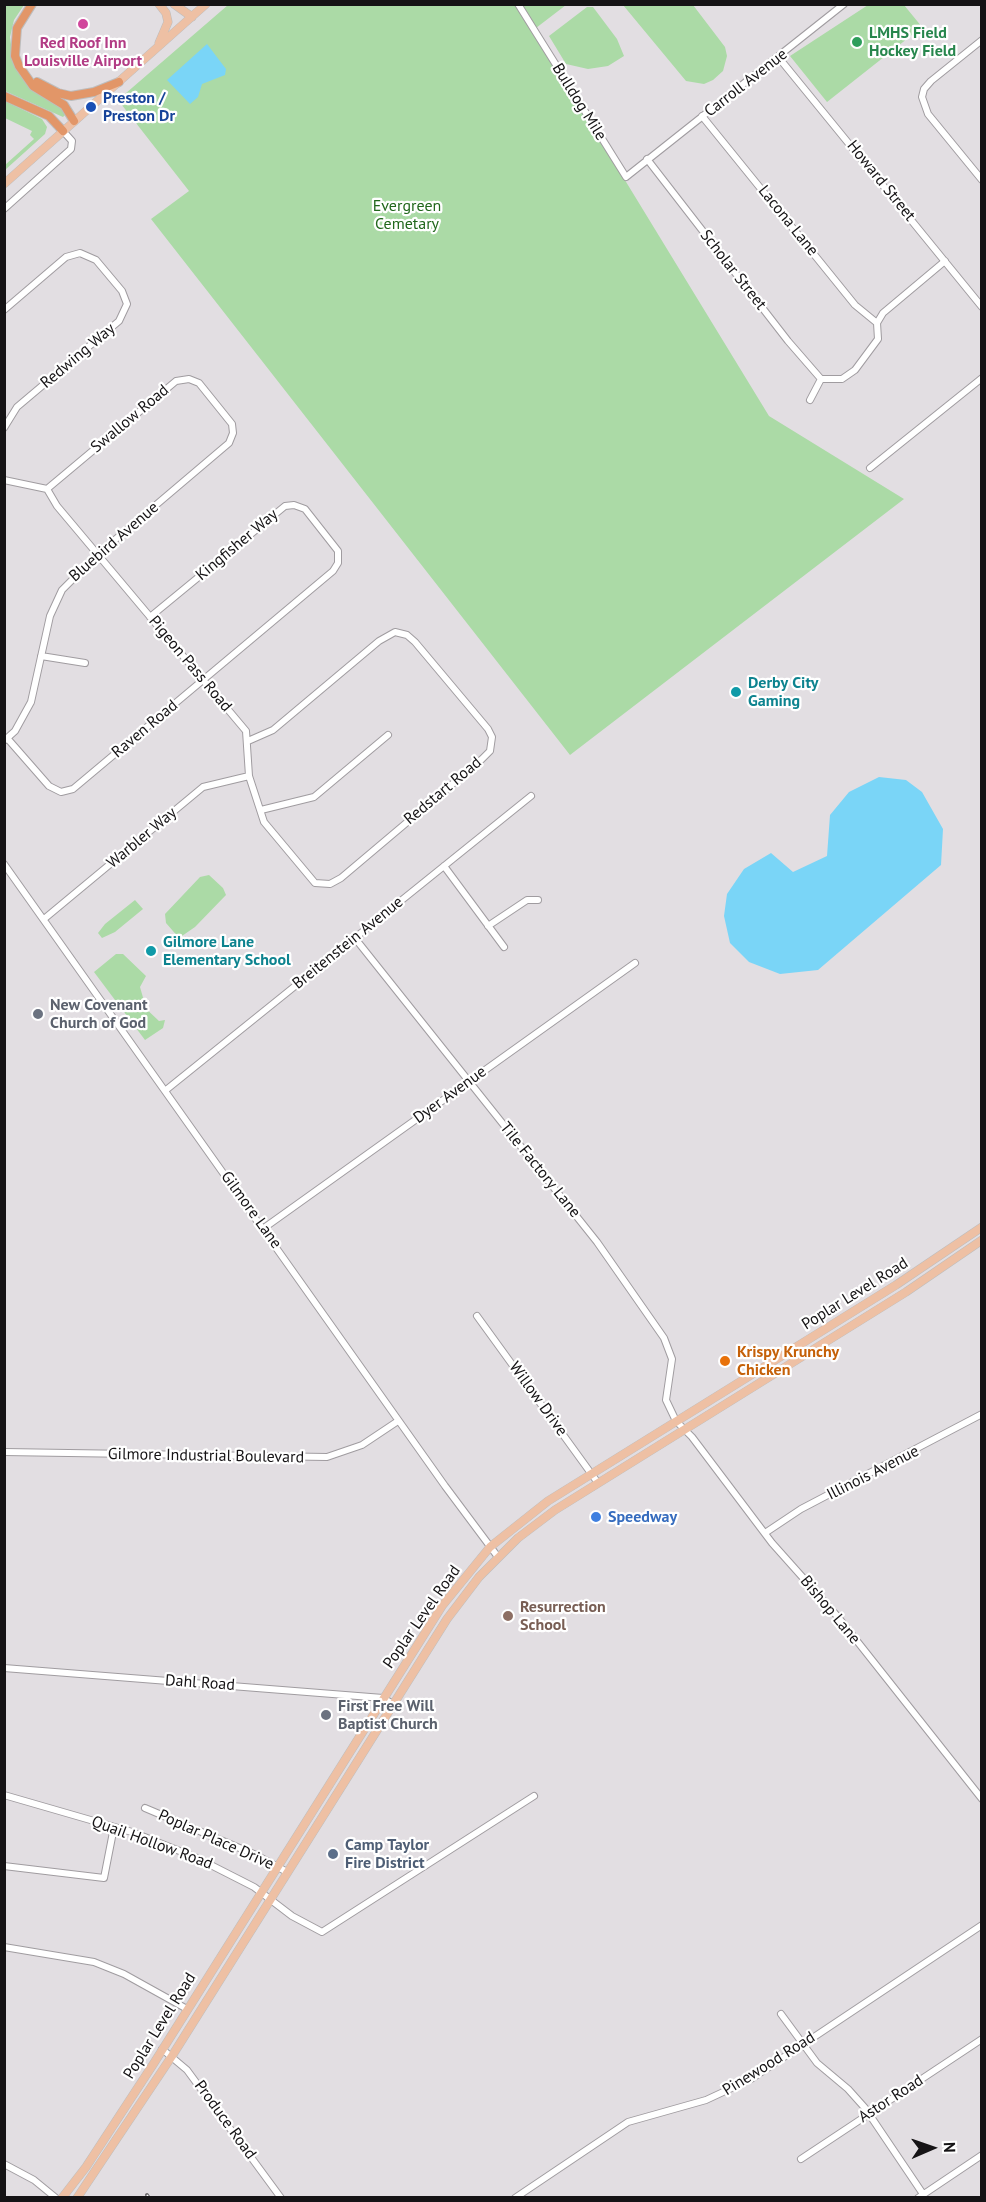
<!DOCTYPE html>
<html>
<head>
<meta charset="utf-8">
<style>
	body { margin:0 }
	#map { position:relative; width:986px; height:2202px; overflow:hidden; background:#e2dee2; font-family:"PT Sans",sans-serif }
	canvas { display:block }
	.frame { position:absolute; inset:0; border:6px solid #151315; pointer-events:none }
	.north { position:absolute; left:902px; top:2118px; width:60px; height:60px; -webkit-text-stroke:4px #fff; paint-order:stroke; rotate:88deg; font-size:16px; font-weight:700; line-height:24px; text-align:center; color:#151315 }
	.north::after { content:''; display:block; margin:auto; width:21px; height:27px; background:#151315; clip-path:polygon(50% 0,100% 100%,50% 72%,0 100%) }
</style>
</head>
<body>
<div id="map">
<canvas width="986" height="2202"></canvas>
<div class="frame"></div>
<div class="north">N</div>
</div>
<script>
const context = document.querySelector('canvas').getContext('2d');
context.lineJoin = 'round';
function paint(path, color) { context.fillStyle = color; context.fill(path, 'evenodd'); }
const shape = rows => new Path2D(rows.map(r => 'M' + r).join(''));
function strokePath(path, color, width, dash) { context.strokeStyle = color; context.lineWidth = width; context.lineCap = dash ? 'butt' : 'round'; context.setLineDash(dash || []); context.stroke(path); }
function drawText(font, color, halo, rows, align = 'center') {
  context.font = font + ' "PT Sans",sans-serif'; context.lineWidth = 4.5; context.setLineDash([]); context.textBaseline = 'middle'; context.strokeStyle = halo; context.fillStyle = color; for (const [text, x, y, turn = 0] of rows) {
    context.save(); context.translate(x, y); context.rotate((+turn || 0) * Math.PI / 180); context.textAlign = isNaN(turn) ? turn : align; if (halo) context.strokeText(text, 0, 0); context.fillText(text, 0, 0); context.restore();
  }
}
const green = shape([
	[5,5,24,5,14,20,10,37,14,66,31,89,60,106,65,115,63,117,5,91],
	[228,5,518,5,769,416,904,499,570,755,151,219,189,191,118,100],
	[521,5,566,5,536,28],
	[623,5,693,5,725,47,727,56,723,71,713,80,704,84,686,81],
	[868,5,904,5,922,27,827,102,790,56],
	[587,7,593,7,617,39,624,56,608,66,588,69,566,64,549,36],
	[5,101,42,119,47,127,45,134,5,170,5,165,34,139,30,135,32,131,5,118],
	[209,875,223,888,226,895,195,927,179,938,166,923,165,914,200,877],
	[135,900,143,909,115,932,102,938,98,933,105,924],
	[116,954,123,954,146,976,140,987,144,1001,141,1004,159,1021,165,1020,163,1028,145,1040,94,972]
]);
const water = shape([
	[207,44,226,69,225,75,202,84,198,97,190,104,167,80],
	[879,777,906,780,922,792,943,829,941,865,818,970,780,974,749,962,730,943,724,916,727,894,744,869,771,853,793,872,827,856,830,815,849,792]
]);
const minor = shape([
	[518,4,626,177,844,4],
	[982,40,931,81,924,89,922,97,928,114,982,180],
	[779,58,982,307],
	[702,116,855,305,877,323],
	[647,159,788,341,821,379],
	[4,209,71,149,72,141,63,131],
	[4,310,66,257,80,253,96,260,122,291,127,304,119,321,17,407,4,428],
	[821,379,842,379,855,370,878,339,877,323,883,313,945,261],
	[810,400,821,379],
	[870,468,982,378],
	[4,480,47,489,57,506,246,731,249,776,264,822,315,883,330,884,341,878,482,759,490,751,492,737,488,729,415,642,407,635,395,632,379,641,273,730,248,741],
	[41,656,85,663],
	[7,738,49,786,61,792,73,789,333,571,338,563,338,551,305,509,294,505,285,506,150,617],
	[5,740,15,731,31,702,50,616,62,590,97,555,229,443,233,433,232,424,199,383,189,379,176,381,47,489],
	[261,810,314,797,388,735],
	[4,864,445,1486,498,1557],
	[444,866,504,947],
	[44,919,203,787,249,776],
	[488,926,527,900,538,900],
	[354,937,597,1242,664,1338,672,1359,666,1400,676,1421,692,1437,772,1543,838,1617,982,1799],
	[166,1090,531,796],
	[264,1228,635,963],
	[477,1316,598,1483],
	[4,1452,327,1457,362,1445,398,1421],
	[765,1533,801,1509,982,1414],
	[4,1668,383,1698,393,1704],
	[4,1795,132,1832,197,1858,254,1887,292,1916,322,1932,534,1796],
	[145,1808,256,1855,287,1872],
	[4,1866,104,1878,114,1827],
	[4,1947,94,1962,124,1974,187,2009],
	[781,2014,817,2063,848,2089,865,2108,923,2194],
	[162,2049,187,2070,281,2198],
	[801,2159,982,2039],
	[4,2164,34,2180,56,2198],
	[515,2198,628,2122,706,2100,751,2079,982,1925],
	[918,2198,982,2155]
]);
const major = shape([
	[174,4,192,17],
	[159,43,168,22,166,13,159,4],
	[4,184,206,4],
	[62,2198,86,2167,154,2063,442,1606,490,1547,548,1501,896,1285,982,1227],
	[77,2198,172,2056,447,1619,479,1577,518,1538,555,1510,906,1292,982,1240]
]);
const highway = shape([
	[32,4,17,28,15,56,19,66,33,86,64,105,74,121],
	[37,82,58,93,71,96,94,92,119,82],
	[4,96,49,116,63,131]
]);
const rail = shape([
	[147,2195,149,2198]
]);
const markers = [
	[83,24,6,"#d1479c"],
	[857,42,6,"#2e9e5b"],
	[91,107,6,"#1a4fb4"],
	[736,692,6,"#0f9aa8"],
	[151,951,6,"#0f9aa8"],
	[38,1014,6,"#6b7280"],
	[725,1361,6,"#e8710a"],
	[596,1517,6,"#3f7fe0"],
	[508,1616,6,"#8d6e63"],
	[326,1715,6,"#6b7280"],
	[333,1854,6,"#5c6f8a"]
];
const leisureNames = [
	["LMHS Field",869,33],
	["Hockey Field",869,51]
];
const hotelNames = [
	["Red Roof Inn",83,43],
	["Louisville Airport",83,61]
];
const streetNames = [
	["Carroll Avenue",746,83,-38],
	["Bulldog Mile",579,102,58],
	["Howard Street",881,181,51],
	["Lacona Lane",788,221,51],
	["Scholar Street",733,270,52],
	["Redwing Way",78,356,-40],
	["Swallow Road",130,419,-40],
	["Bluebird Avenue",114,542,-41],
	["Kingfisher Way",237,545,-40],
	["Pigeon Pass Road",190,664,50],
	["Raven Road",145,729,-40],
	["Redstart Road",443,791,-40],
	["Warbler Way",142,838,-40],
	["Breitenstein Avenue",348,943,-39],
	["Dyer Avenue",450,1095,-36],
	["Tile Factory Lane",540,1170,51],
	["Gilmore Lane",251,1210,54],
	["Poplar Level Road",855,1294,-32],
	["Willow Drive",538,1399,54],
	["Gilmore Industrial Boulevard",206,1456,1],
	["Illinois Avenue",873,1473,-27],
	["Bishop Lane",830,1610,50],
	["Poplar Level Road",422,1617,-55],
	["Dahl Road",200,1683,4],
	["Poplar Place Drive",216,1840,24],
	["Quail Hollow Road",152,1843,20],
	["Poplar Level Road",160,2026,-58],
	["Pinewood Road",769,2064,-32],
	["Astor Road",891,2099,-33],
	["Produce Road",225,2120,54]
];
const transitNames = [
	["Preston /",103,98],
	["Preston Dr",103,116]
];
const parkNames = [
	["Evergreen",407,206],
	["Cemetary",407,224]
];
const cultureNames = [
	["Derby City",748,683],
	["Gaming",748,701],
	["Gilmore Lane",163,942],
	["Elementary School",163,960]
];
const worshipNames = [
	["New Covenant",50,1005],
	["Church of God",50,1023],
	["First Free Will",338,1706],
	["Baptist Church",338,1724]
];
const foodNames = [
	["Krispy Krunchy",737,1352],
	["Chicken",737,1370]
];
const shopNames = [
	["Speedway",608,1517]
];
const educationNames = [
	["Resurrection",520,1607],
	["School",520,1625]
];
const serviceNames = [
	["Camp Taylor",345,1845],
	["Fire District",345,1863]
];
paint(green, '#abdaa6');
paint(water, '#7ad5f7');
strokePath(minor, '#a09ca0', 8);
strokePath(major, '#bdbdbd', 9);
strokePath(highway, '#bdbdbd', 10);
strokePath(minor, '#fff', 6);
strokePath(major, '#eec0a4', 8);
strokePath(highway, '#e29668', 8);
strokePath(rail, '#706d70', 4);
strokePath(rail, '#fff', 1.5, [4.5]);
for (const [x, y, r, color] of markers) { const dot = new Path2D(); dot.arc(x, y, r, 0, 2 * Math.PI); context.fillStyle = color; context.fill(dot); strokePath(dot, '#fff', 2); }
drawText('bold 16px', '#27864d', '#fff', leisureNames, 'left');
drawText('bold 16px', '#b23c85', '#fff', hotelNames);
drawText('16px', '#151315', '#fff', streetNames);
drawText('bold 16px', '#164399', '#fff', transitNames, 'left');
drawText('16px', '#21671c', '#fff', parkNames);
drawText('bold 16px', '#0d838f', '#fff', cultureNames, 'left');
drawText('bold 16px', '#5b616d', '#fff', worshipNames, 'left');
drawText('bold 16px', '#c56008', '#fff', foodNames, 'left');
drawText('bold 16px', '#366cbe', '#fff', shopNames, 'left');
drawText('bold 16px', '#785e54', '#fff', educationNames, 'left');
drawText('bold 16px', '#4e5e75', '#fff', serviceNames, 'left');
</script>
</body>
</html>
